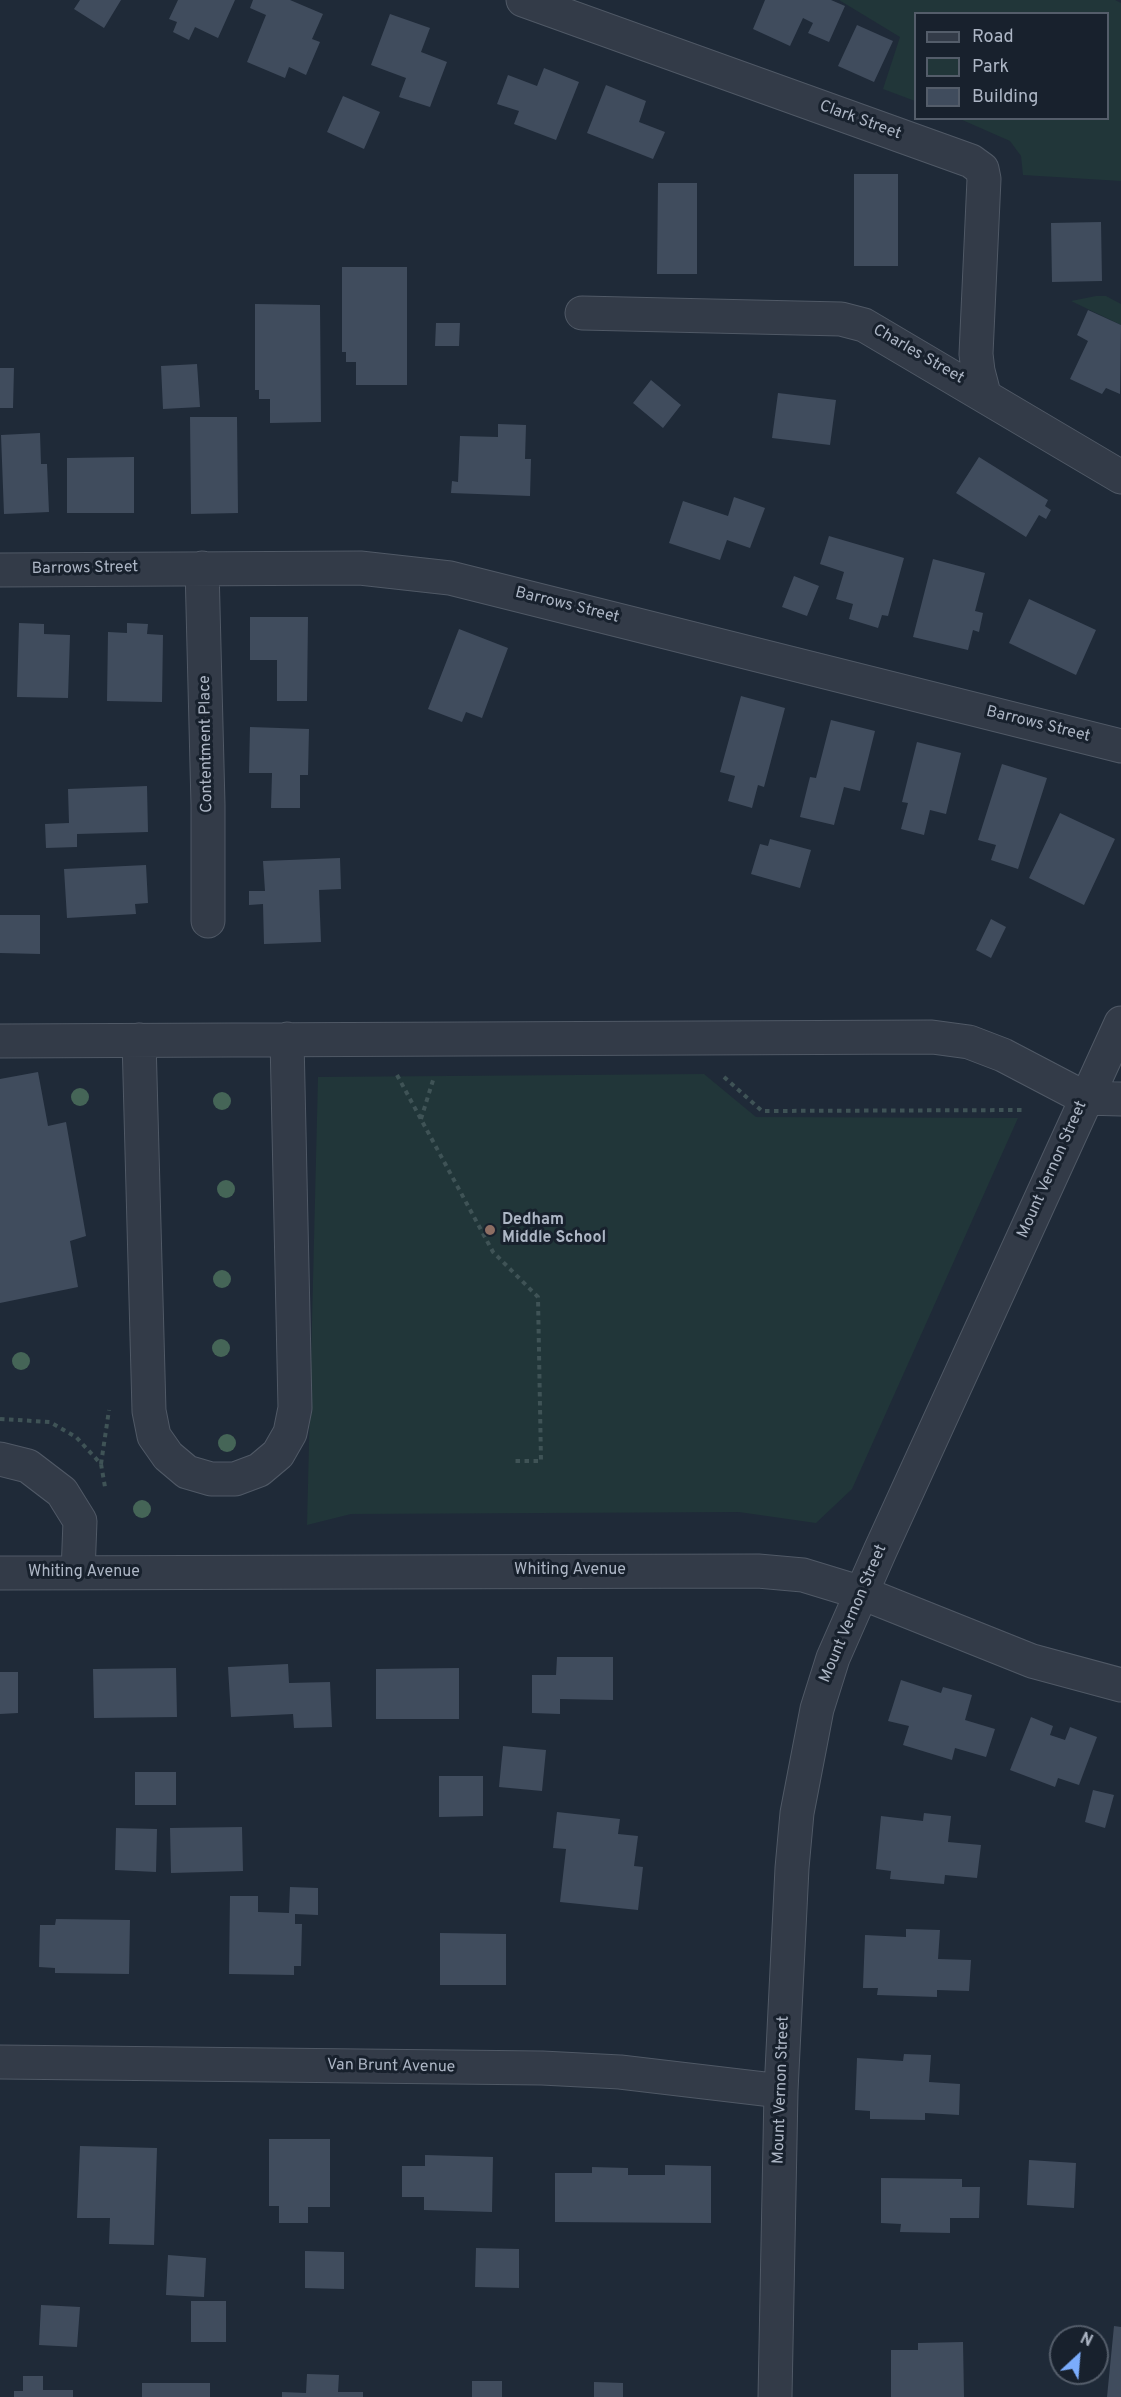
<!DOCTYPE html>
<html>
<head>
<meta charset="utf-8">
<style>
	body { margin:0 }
	#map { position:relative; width:1121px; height:2397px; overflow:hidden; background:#1f2a38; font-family:Overpass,sans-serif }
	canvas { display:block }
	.legend { position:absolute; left:914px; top:12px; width:195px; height:108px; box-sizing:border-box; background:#18212d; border:2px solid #545d6a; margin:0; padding:8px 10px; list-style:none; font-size:18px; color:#adb6c5 }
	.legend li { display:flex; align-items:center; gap:12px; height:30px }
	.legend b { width:30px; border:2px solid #545d6a }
	.north { position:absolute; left:1049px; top:2325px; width:60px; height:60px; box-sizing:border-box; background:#18212d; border:2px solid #545d6a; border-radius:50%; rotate:26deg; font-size:16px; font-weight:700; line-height:24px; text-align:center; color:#adb6c5 }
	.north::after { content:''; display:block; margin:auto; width:21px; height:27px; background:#7bacfc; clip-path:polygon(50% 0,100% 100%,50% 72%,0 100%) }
</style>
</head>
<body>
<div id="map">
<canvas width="1121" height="2397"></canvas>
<ul class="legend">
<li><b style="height:8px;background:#333b48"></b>Road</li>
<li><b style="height:16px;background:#213639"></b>Park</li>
<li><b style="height:16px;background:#404c5d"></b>Building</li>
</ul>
<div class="north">N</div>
</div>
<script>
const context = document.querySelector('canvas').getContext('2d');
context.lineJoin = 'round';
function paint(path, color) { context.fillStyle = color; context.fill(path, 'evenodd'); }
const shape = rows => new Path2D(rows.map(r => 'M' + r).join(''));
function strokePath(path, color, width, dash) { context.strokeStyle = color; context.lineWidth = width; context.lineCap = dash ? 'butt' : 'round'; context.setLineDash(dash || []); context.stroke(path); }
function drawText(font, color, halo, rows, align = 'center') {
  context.font = font + ' Overpass,sans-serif'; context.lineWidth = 6; context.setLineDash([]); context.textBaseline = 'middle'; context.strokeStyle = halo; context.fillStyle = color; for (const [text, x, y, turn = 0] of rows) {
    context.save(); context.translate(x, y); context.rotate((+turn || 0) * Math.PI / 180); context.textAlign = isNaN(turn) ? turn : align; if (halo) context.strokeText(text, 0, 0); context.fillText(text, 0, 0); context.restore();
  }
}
const green = shape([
	[839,0,1115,0,1121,3,1121,181,1023,175,1021,156,1010,141,960,119,1108,118,1108,14,916,14,915,101,883,89,900,37],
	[1096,296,1106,296,1121,304,1121,325,1071,301],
	[704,1074,756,1117,1018,1118,852,1489,816,1523,739,1512,351,1514,307,1525,318,1077]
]);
const building = shape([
	[80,0,121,0,104,28,74,9],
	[178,0,235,0,218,38,195,27,189,40,173,32,177,22,169,19],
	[253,0,290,0,323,14,312,39,320,42,306,75,289,67,285,78,247,62,266,15,250,8],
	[765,0,831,0,845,6,829,42,808,33,813,23,803,18,790,46,753,29],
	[390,14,430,28,421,52,447,62,430,107,399,97,406,78,371,65],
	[857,25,893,41,874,82,838,66],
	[544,68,579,82,556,140,514,124,519,111,497,104,508,75,537,86],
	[606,85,646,101,639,122,665,132,653,159,587,133],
	[343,96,380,112,364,149,327,132],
	[854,174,898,174,898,266,854,266],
	[658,183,697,183,697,274,657,274],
	[1101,222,1102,281,1052,282,1051,223],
	[342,267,407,267,407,385,356,385,356,362,346,362,346,352,342,352],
	[255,304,320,305,321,422,270,423,270,399,259,399,259,390,255,390],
	[1088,310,1121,325,1120,394,1106,388,1102,394,1070,379,1088,341,1077,335],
	[436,323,460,323,459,346,435,346],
	[197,364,200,407,163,409,161,366],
	[0,368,14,368,13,408,0,408],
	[651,380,681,405,663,428,633,403],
	[778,393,836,400,830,445,772,438],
	[190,417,237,417,238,513,191,514],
	[498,424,526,425,525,459,531,459,530,496,451,493,452,481,458,482,460,436,498,437],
	[40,433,41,464,47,464,49,512,4,514,1,435],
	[134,457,134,513,67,513,67,458],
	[979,457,1048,500,1045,506,1051,510,1046,519,1039,515,1026,537,956,493],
	[734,497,765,508,750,548,727,540,720,560,669,543,683,501,728,516],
	[829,536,904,558,888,616,882,615,878,628,849,619,853,604,836,599,844,572,820,564],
	[933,559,985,573,975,611,983,613,979,632,973,630,968,650,913,637],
	[794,576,819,586,807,616,782,607],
	[1029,599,1096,630,1076,675,1009,643],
	[250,617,308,617,307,701,277,701,277,660,250,660],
	[19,623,44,624,44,634,70,635,68,698,17,697],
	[127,623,148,624,147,634,163,635,162,702,107,701,108,632,127,633],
	[459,629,508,648,482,718,466,712,462,722,428,709],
	[741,696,785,708,764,787,758,785,752,808,728,801,735,776,720,772],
	[831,720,875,731,860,791,844,787,834,825,800,817,810,777,816,778],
	[250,727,309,729,308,775,300,775,300,808,271,808,272,773,249,773],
	[917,742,961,753,946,814,930,810,924,835,901,829,908,803,902,802],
	[1002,764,1047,778,1018,869,991,860,996,845,978,840],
	[147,786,148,832,77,834,77,847,46,848,45,824,69,823,68,789],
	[1060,813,1115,839,1084,905,1029,878],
	[770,839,811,850,800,888,751,874,760,844,768,846],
	[340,858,341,889,319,890,321,942,264,944,263,904,249,905,249,891,265,891,263,861],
	[146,865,148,903,135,904,136,914,67,918,64,869],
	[0,915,40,915,40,954,0,953],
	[991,919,1006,927,991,958,976,950],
	[38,1072,48,1126,66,1122,86,1236,70,1241,78,1287,0,1303,0,1079],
	[557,1657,613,1657,613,1700,560,1699,560,1714,532,1713,532,1675,556,1675],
	[288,1664,289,1683,330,1682,332,1727,294,1728,293,1714,231,1717,228,1667],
	[176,1668,177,1717,94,1718,93,1669],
	[459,1668,459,1719,376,1719,376,1669],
	[0,1672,18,1672,18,1713,0,1714],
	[901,1680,941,1693,943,1687,972,1695,965,1720,995,1729,986,1757,955,1748,952,1760,903,1745,909,1726,888,1721],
	[1031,1717,1053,1726,1050,1735,1065,1740,1070,1727,1097,1737,1079,1785,1058,1778,1055,1787,1010,1770],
	[503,1746,546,1750,542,1791,499,1787],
	[135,1772,176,1772,176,1805,135,1805],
	[439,1776,483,1776,483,1816,439,1817],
	[1093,1790,1114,1795,1105,1828,1085,1822],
	[557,1812,620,1819,618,1834,638,1836,634,1866,643,1867,638,1910,560,1902,566,1849,553,1848],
	[924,1813,951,1816,948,1842,981,1845,977,1878,945,1875,944,1884,890,1879,891,1871,876,1869,881,1816,923,1821],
	[242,1827,243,1871,171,1873,170,1828],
	[116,1828,157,1829,156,1872,115,1870],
	[290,1887,318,1888,318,1915,295,1914,295,1924,302,1924,301,1966,294,1966,294,1975,229,1974,230,1896,258,1896,258,1912,289,1913],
	[56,1919,130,1920,129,1974,55,1973,55,1968,39,1967,40,1925,55,1925],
	[906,1929,940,1930,938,1959,971,1960,969,1991,937,1990,937,1997,877,1995,878,1988,863,1988,865,1935,906,1937],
	[440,1933,506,1934,506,1985,440,1985],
	[904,2054,931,2055,929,2082,960,2084,959,2115,925,2113,925,2120,870,2119,870,2111,855,2110,857,2058,903,2061],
	[269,2139,330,2139,330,2207,308,2207,308,2223,279,2223,279,2206,269,2206],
	[80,2146,157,2148,154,2245,109,2244,110,2218,77,2218],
	[425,2155,493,2157,492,2212,424,2210,424,2197,402,2197,402,2166,425,2166],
	[1029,2160,1076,2163,1074,2208,1027,2205],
	[665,2165,711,2166,711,2223,555,2222,555,2173,592,2173,592,2167,628,2168,628,2175,665,2175],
	[881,2178,962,2179,962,2187,980,2187,979,2218,950,2218,950,2233,900,2232,901,2224,881,2223],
	[476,2248,519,2249,519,2288,475,2287],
	[305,2251,344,2252,344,2289,305,2288],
	[168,2255,206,2258,204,2297,166,2295],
	[191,2301,226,2301,226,2342,191,2342],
	[41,2305,80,2307,77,2347,39,2345],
	[1114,2326,1121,2327,1121,2397,1107,2397],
	[963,2342,964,2397,891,2397,891,2350,918,2350,918,2343],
	[307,2374,339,2375,338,2392,363,2392,363,2397,282,2397,282,2392,306,2393],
	[23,2376,43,2376,43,2390,73,2390,73,2397,14,2397,14,2391,23,2391],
	[472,2381,502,2381,502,2397,472,2397],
	[594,2382,623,2383,623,2397,594,2397],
	[142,2383,210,2383,210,2397,142,2397]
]);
const path = shape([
	[397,1075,493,1252,538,1297,541,1461,513,1461],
	[724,1077,762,1111,1025,1110],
	[421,1119,434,1077],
	[0,1419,50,1422,76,1437,101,1464,105,1487],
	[101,1464,109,1410]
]);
const minor = shape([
	[523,0,971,161,982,169,984,179,976,354,978,371,984,394],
	[582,313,841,319,864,325,1121,477],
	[202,568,208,805,208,921],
	[0,570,360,568,450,578,1121,746],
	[139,1040,149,1411,154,1436,168,1456,187,1472,211,1479,235,1479,259,1470,278,1454,290,1433,295,1408,287,1039],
	[0,1041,932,1037,969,1042,1003,1055,1085,1098,1121,1099],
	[0,1459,28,1466,62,1492,80,1521,78,1573],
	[0,1573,758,1571,803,1575,862,1593,1032,1661,1121,1685],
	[0,2062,542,2068,620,2072,781,2091],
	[775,2397,781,2091,792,1868,797,1813,817,1709,833,1658,880,1551,1121,1023]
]);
const trees = [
	[80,1097],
	[222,1101],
	[226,1189],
	[222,1279],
	[221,1348],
	[21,1361],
	[227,1443],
	[142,1509]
];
const markers = [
	[490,1230,6,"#8d6e63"]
];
const streetNames = [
	["Clark Street",860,121,20],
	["Charles Street",918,355,30],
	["Barrows Street",85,569,-1],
	["Barrows Street",567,606,14],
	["Barrows Street",1038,725,14],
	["Contentment Place",207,744,-91],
	["Mount Vernon Street",1053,1170,-66],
	["Whiting Avenue",570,1571],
	["Whiting Avenue",84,1573],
	["Mount Vernon Street",854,1614,-67],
	["Van Brunt Avenue",391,2067,1],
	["Mount Vernon Street",782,2090,-88]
];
const poiNames = [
	["Dedham",502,1221],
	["Middle School",502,1239]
];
paint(green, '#213639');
paint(building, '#404c5d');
strokePath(minor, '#505966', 35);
strokePath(path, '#3f5356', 4, [4.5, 4.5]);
strokePath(minor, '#333b48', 33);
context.fillStyle = '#456557';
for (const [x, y] of trees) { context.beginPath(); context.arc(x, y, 9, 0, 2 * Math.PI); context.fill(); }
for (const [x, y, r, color] of markers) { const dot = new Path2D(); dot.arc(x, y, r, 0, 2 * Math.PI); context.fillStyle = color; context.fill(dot); strokePath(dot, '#18212d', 2); }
drawText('16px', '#adb6c5', '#18212d', streetNames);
drawText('bold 16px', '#adb6c5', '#18212d', poiNames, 'left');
</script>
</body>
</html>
